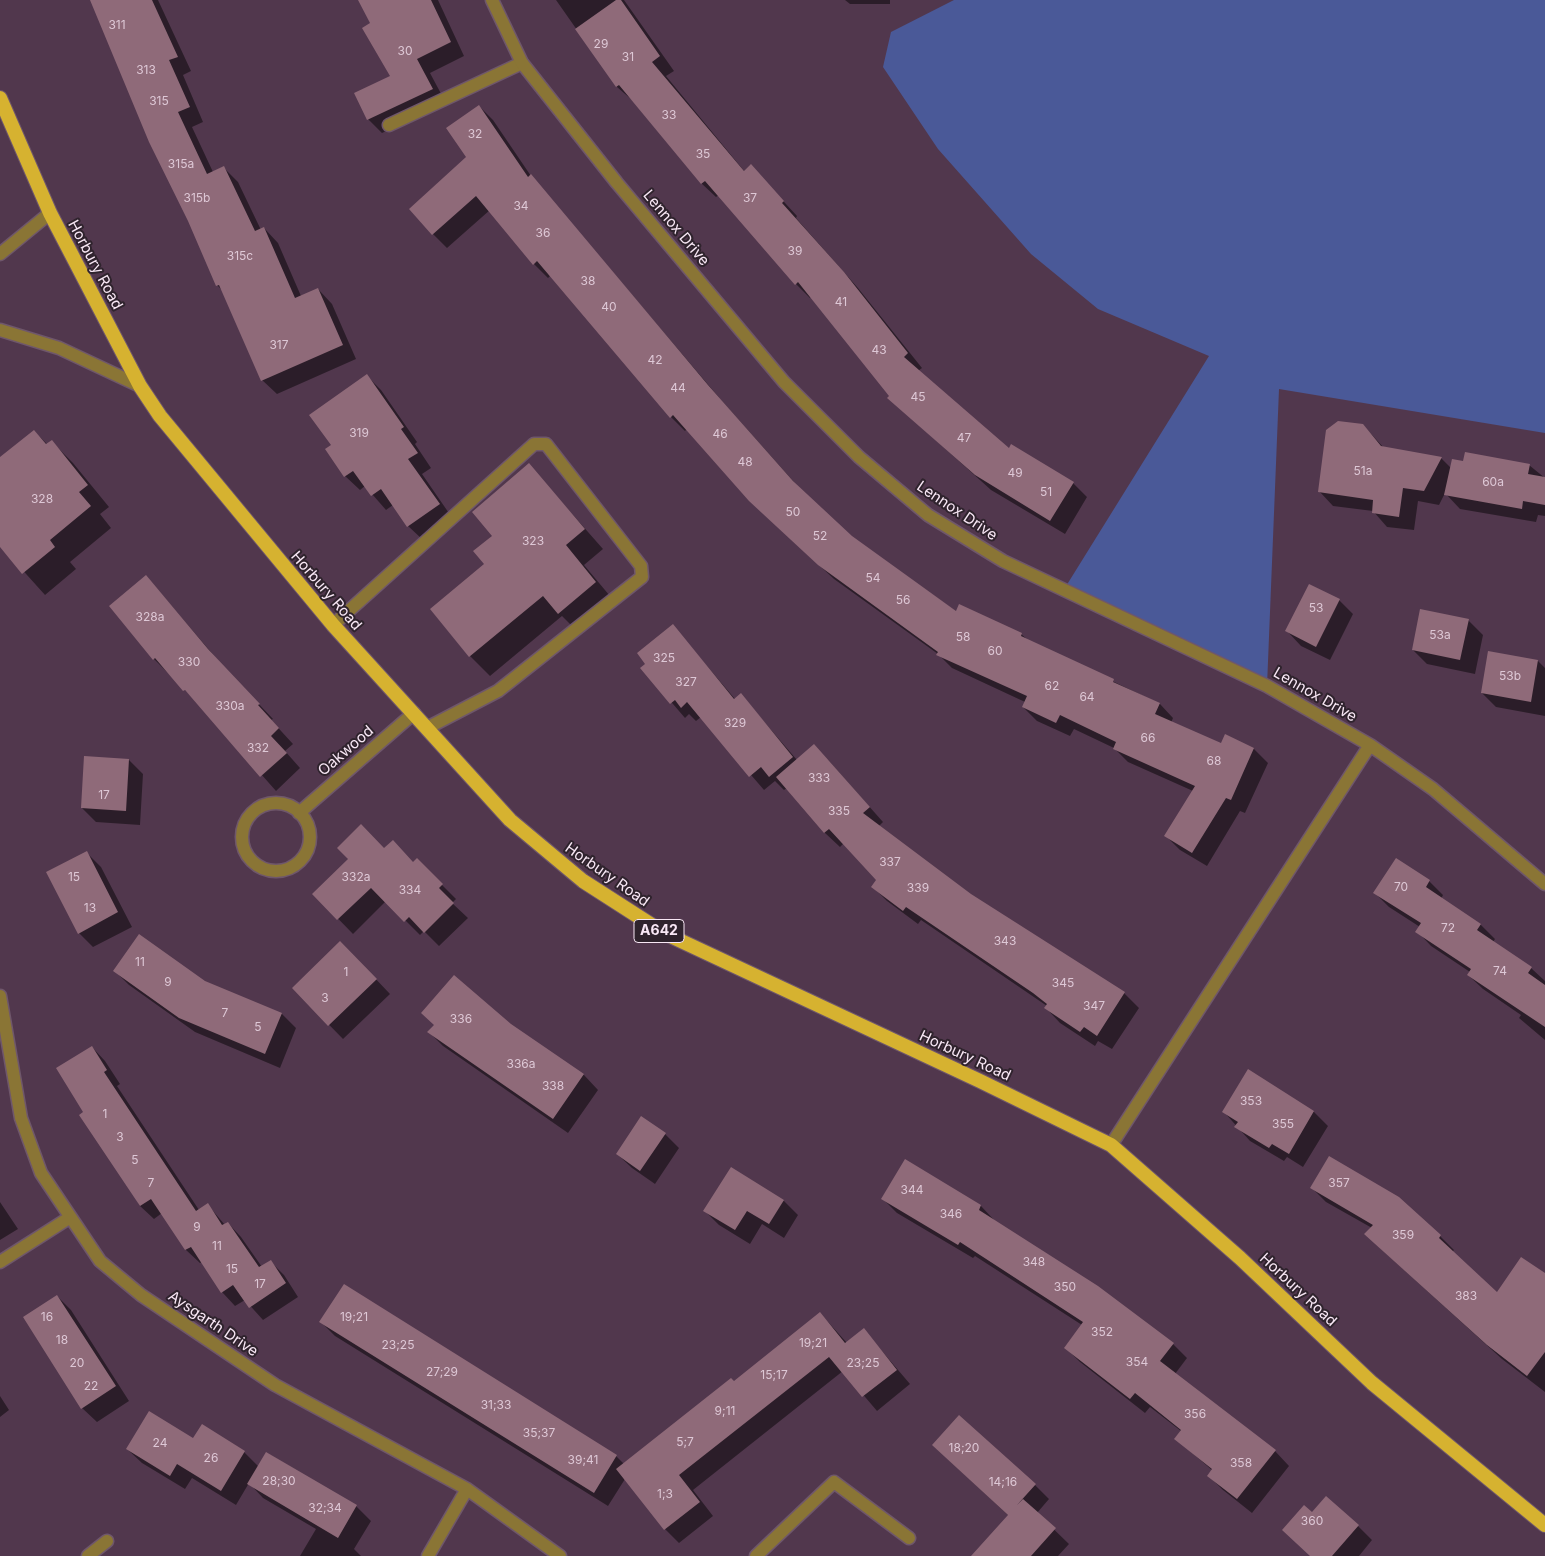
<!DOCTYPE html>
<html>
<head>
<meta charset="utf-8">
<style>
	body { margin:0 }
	canvas { display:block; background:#51374d }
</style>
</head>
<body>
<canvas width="1545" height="1556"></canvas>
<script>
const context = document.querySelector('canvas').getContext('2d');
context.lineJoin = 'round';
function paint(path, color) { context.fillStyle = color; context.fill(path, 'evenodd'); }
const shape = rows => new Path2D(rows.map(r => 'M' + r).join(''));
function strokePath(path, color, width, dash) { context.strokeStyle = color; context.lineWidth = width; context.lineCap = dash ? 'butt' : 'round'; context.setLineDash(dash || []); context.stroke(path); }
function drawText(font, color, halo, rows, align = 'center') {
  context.font = font + ' Inter,sans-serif'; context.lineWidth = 4; context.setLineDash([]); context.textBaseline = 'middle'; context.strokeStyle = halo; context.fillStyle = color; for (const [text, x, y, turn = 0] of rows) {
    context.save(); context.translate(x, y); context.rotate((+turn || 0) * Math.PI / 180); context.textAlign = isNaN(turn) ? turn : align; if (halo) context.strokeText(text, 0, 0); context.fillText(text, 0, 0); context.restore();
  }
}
const green = shape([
	[954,0,1545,0,1545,433,1279,389,1267,686,1063,591,1209,356,1098,309,1031,254,938,149,883,67,891,32]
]);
const shadow = shape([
	[92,0,158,0,191,71,183,75,203,122,192,127,213,172,223,167,238,182,261,230,264,228,278,243,301,296,318,289,332,304,356,359,277,394,262,380,223,291,217,285],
	[359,0,438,0,464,56,430,73,446,103,382,133,368,119,391,77,371,24],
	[556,0,624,0,674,71,666,76,745,172,751,166,797,216,796,218,858,288,922,368,918,371,1009,450,1073,483,1087,497,1065,534,991,490,889,398,891,396,811,297,810,298,796,284,719,195,716,197,701,183,632,100,617,87],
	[845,0,890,0,890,4,850,4],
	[479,106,493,120,531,176,722,401,802,491,851,537,957,612,1021,634,1029,641,1160,704,1173,718,1171,723,1221,745,1225,736,1254,749,1268,763,1245,813,1240,811,1207,866,1180,850,1166,836,1193,791,1128,762,1114,748,1074,729,1070,736,1037,721,1023,707,1025,702,952,668,938,654,834,579,765,515,687,429,685,431,671,417,551,275,548,278,534,264,490,210,447,248,433,234,410,209,467,157],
	[367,376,381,390,417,442,415,444,431,468,422,474,453,519,423,540,408,526,393,505,386,510,365,486,360,490,345,476,333,446],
	[1363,425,1384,448,1441,458,1451,468,1464,462,1529,465,1545,478,1545,516,1538,515,1536,522,1460,509,1445,493,1439,505,1418,501,1414,530,1387,527,1373,511,1333,506,1319,491],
	[34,431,48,445,52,442,73,463,109,507,100,514,111,528,70,562,76,569,45,595,0,545,0,459],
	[529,465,603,549,584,565,615,602,579,633,562,616,490,676,470,656,432,609,486,564,493,536],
	[146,576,222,665,273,719,271,720,293,744,285,751,300,768,276,791,199,704,154,659],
	[1339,600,1353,614,1330,660,1301,646,1287,631],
	[1468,620,1483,635,1475,674,1427,664,1413,650],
	[673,626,735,699,741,695,797,760,828,760,883,822,879,826,970,895,1124,993,1139,1008,1112,1049,1098,1041,1095,1046,1060,1023,1046,1008,1047,1006,921,920,918,924,887,901,873,887,878,880,844,843,840,847,825,833,787,788,784,790,775,781,764,790,701,717,696,721,689,714,685,718,642,668,647,664],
	[1489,652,1538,661,1545,668,1545,716,1496,707,1482,693],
	[129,760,143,774,140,825,96,822,82,808],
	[384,850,431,874,456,899,452,903,468,918,439,946,424,931,420,935,386,901,353,934,314,894],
	[87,853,101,867,132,927,93,947,79,933],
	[1429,881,1443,895,1441,899,1480,924,1495,939,1493,942,1531,968,1545,981,1545,1040,1519,1018,1521,1015,1483,989,1468,975,1470,972,1431,946,1417,931,1420,927,1389,907,1375,893],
	[355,957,390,994,343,1039,293,988],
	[115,971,205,982,282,1014,296,1028,280,1068,195,1032,129,985],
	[435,1025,510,1025,584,1075,598,1090,568,1133,443,1046,429,1032],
	[92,1047,105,1061,120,1084,117,1086,199,1210,208,1205,225,1225,228,1223,241,1237,262,1267,270,1261,284,1275,298,1297,263,1320,245,1300,235,1306,222,1292,202,1262,200,1263,186,1250,162,1213,154,1219,140,1206,85,1112],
	[1248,1071,1314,1112,1328,1126,1303,1167,1287,1157,1284,1161,1250,1141,1224,1112],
	[665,1134,679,1148,655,1184,632,1168,617,1154],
	[905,1161,981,1206,995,1221,1173,1344,1187,1358,1175,1374,1275,1451,1289,1466,1252,1513,1223,1490,1209,1476,1213,1471,1175,1438,1181,1431,1150,1407,1145,1413,1080,1362,1065,1347,1082,1325,975,1256,973,1258,897,1213,882,1198],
	[731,1168,784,1201,798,1215,784,1238,762,1224,750,1244,719,1225,705,1211],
	[1312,1188,1440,1236,1454,1250,1452,1252,1497,1294,1545,1274,1545,1392,1502,1359,1380,1248,1372,1228,1326,1202],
	[0,1202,18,1229,0,1240],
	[57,1296,71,1310,129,1401,97,1422,82,1408],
	[820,1313,847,1343,864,1330,910,1384,877,1411,843,1371,693,1490,713,1516,679,1543,665,1529,625,1479,608,1506,335,1336,321,1322,616,1456,624,1464,734,1383],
	[0,1396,9,1410,0,1417],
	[202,1426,244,1452,259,1467,267,1453,356,1506,371,1521,354,1549,361,1556,300,1556,316,1529,263,1498,249,1483,236,1505,192,1478,185,1489,142,1463,127,1449,194,1440],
	[933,1445,1035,1485,1049,1499,1037,1513,1069,1544,1058,1556,973,1556,1009,1516],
	[1312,1514,1358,1526,1372,1540,1359,1556,1310,1556]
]);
const building = shape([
	[90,0,152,0,178,57,169,60,190,107,178,112,207,174,224,166,255,231,264,227,295,298,318,288,343,345,261,381,219,285,216,286,188,221,149,142],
	[358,0,431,0,451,42,417,59,433,89,367,120,354,93,390,76,362,28,370,23],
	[616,0,621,0,660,56,652,62,744,171,751,164,784,201,782,203,844,272,908,353,904,357,1009,448,1011,444,1074,482,1050,521,975,475,887,398,889,396,798,282,795,285,705,181,701,184,619,85,616,87,575,29],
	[479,105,528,177,531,174,708,385,793,481,852,536,956,611,959,604,1022,633,1021,636,1114,679,1113,682,1160,703,1155,714,1221,743,1225,734,1254,748,1231,800,1226,798,1192,853,1164,836,1195,786,1113,749,1116,742,1060,715,1056,723,1022,707,1027,696,936,655,938,652,818,565,749,501,673,415,670,418,537,261,533,265,476,196,432,235,409,209,466,157,446,128],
	[367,374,404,427,401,429,418,453,408,459,440,504,407,527,381,489,371,496,353,471,344,477,325,449,331,445,309,415],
	[1338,421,1363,424,1381,446,1442,457,1424,491,1403,488,1399,517,1372,513,1373,500,1318,492,1326,430],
	[34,430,46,444,52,440,88,485,79,492,91,506,50,540,55,547,22,574,0,547,0,457],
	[1465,452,1530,464,1528,474,1545,477,1545,505,1523,501,1522,509,1444,495,1452,459,1463,461],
	[529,463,585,529,566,545,596,582,558,614,543,596,469,657,430,609,484,564,473,551,492,536,472,512],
	[146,575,208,649,260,704,258,705,279,728,271,736,287,753,260,777,185,690,183,691,155,658,153,660,109,606],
	[1309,584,1340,599,1316,647,1285,631],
	[1420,609,1469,619,1460,660,1412,650],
	[673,624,734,699,741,693,793,757,769,777,761,767,749,777,687,702,681,708,675,700,670,704,640,668,645,664,637,653],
	[1488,651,1538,660,1531,702,1481,693],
	[814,744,870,807,863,813,971,894,1125,992,1097,1036,1084,1027,1080,1032,1044,1008,1047,1004,1033,993,906,907,903,911,871,887,876,880,829,829,824,833,776,777],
	[84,756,129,759,126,811,81,808],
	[361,824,384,848,393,840,413,862,417,858,443,884,439,888,454,903,424,933,409,917,404,922,371,888,337,920,312,894,348,859,337,848],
	[87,851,118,912,78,934,46,872],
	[1396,858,1430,880,1426,887,1481,924,1477,930,1532,967,1528,973,1545,985,1545,1027,1467,975,1471,969,1415,932,1421,923,1373,893],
	[139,934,205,981,282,1013,265,1054,179,1018,113,971],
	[340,941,377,979,328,1026,292,988],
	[454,975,511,1024,584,1074,553,1119,427,1032,434,1025,421,1013],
	[92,1046,107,1070,104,1072,196,1211,208,1203,222,1225,228,1222,259,1267,271,1260,286,1283,249,1308,233,1285,221,1293,191,1247,185,1250,151,1199,140,1206,79,1115,83,1112,56,1068],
	[1248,1069,1314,1111,1289,1154,1272,1144,1269,1148,1234,1127,1238,1122,1222,1112],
	[641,1116,666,1133,640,1171,616,1154],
	[1329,1156,1399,1197,1441,1235,1439,1238,1497,1292,1521,1257,1545,1273,1545,1352,1527,1376,1487,1345,1364,1234,1373,1225,1310,1188],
	[905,1159,981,1205,979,1210,1098,1286,1174,1343,1160,1361,1276,1450,1237,1499,1207,1476,1212,1469,1174,1439,1181,1430,1135,1393,1130,1399,1064,1348,1083,1322,960,1242,958,1245,881,1199],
	[731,1167,784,1200,769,1224,747,1211,735,1230,703,1211],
	[344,1284,617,1455,594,1493,319,1322],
	[57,1295,116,1386,81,1409,23,1317],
	[820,1312,845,1343,864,1328,897,1370,862,1397,829,1357,679,1475,700,1502,664,1530,616,1469,731,1378,734,1381],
	[149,1411,193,1438,202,1424,245,1451,221,1491,177,1464,170,1476,126,1449],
	[959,1415,1036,1484,1017,1505,1023,1499,1056,1528,1031,1556,971,1556,1008,1515,932,1445],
	[266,1452,357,1505,338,1538,247,1484],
	[1326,1496,1359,1525,1332,1556,1310,1556,1282,1530,1304,1505,1312,1512]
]);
const service = shape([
	[389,125,522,63],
	[0,330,59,348,140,386],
	[333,625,534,444,546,444,641,566,642,577,498,691,427,728]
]);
const minor = shape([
	[492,0,522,63,617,183,784,382,859,457,928,515,1003,561,1267,686,1370,745,1433,789,1545,884],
	'242 837a34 34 0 1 1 68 0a34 34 0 1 1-68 0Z',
	[299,813,414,713],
	[0,996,21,1118,41,1173,100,1261,141,1295,275,1385,467,1489,560,1556],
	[1111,1145,1370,745],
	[0,1262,69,1218],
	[88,1556,107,1541],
	[428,1556,467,1489],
	[756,1556,834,1482,909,1538]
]);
const tertiary = shape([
	[0,254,50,213]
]);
const trunk = shape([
	[0,98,50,213,140,386,160,416,333,625,510,820,583,881,664,933,980,1081,1111,1145,1240,1258,1372,1383,1545,1525]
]);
const numberNames = [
	["311",117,25],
	["29",601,44],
	["30",405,51],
	["31",628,57],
	["313",146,70],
	["315",159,101],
	["33",669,115],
	["32",475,134],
	["35",703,154],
	["315a",181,164],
	["315b",197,198],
	["37",750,198],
	["34",521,206],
	["36",543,233],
	["39",795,251],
	["315c",240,256],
	["38",588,281],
	["41",841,302],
	["40",609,307],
	["317",279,345],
	["43",879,350],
	["42",655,360],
	["44",678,388],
	["45",918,397],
	["319",359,433],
	["46",720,434],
	["47",964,438],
	["48",745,462],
	["51a",1363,471],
	["49",1015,473],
	["60a",1493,482],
	["51",1046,492],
	["328",42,499],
	["50",793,512],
	["52",820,536],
	["323",533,541],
	["54",873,578],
	["56",903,600],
	["53",1316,608],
	["328a",150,617],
	["53a",1440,635],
	["58",963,637],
	["60",995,651],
	["325",664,658],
	["330",189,662],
	["53b",1510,676],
	["327",686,682],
	["62",1052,686],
	["64",1087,697],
	["330a",230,706],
	["329",735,723],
	["66",1148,738],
	["332",258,748],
	["68",1214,761],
	["333",819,778],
	["17",104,795],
	["335",839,811],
	["337",890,862],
	["15",74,877],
	["332a",356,877],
	["70",1401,887],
	["339",918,888],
	["334",410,890],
	["13",90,908],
	["72",1448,928],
	["343",1005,941],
	["11",140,962],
	["74",1500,971],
	["1",346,972],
	["9",168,982],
	["345",1063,983],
	["3",325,998],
	["347",1094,1006],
	["7",225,1013],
	["336",461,1019],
	["5",258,1027],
	["336a",521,1064],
	["338",553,1086],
	["353",1251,1101],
	["1",105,1114],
	["355",1283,1124],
	["3",120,1137],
	["5",135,1160],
	["7",151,1183],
	["357",1339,1183],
	["344",912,1190],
	["346",951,1214],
	["9",197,1227],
	["359",1403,1235],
	["11",217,1246],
	["348",1034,1262],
	["15",232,1269],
	["17",260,1284],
	["350",1065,1287],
	["383",1466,1296],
	["16",47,1317],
	["19;21",354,1317],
	["352",1102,1332],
	["18",62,1340],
	["19;21",813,1343],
	["23;25",398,1345],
	["354",1137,1362],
	["20",77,1363],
	["23;25",863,1363],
	["27;29",442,1372],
	["15;17",774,1375],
	["22",91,1386],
	["31;33",496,1405],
	["9;11",725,1411],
	["356",1195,1414],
	["35;37",539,1433],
	["5;7",685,1442],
	["24",160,1443],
	["18;20",964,1448],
	["26",211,1458],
	["39;41",583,1460],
	["358",1241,1463],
	["28;30",279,1481],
	["14;16",1003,1482],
	["1;3",665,1494],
	["32;34",325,1508],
	["360",1312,1521]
];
const shields = [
	[659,931,50]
];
const shieldNames = [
	["A642",659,931]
];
const streetNames = [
	["Lennox Drive",676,228,50],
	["Horbury Road",95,265,62],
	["Lennox Drive",957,511,34],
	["Horbury Road",326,591,49],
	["Lennox Drive",1315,695,30],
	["Oakwood",346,751,-41],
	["Horbury Road",607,875,35],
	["Horbury Road",965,1056,25],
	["Horbury Road",1298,1290,43],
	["Aysgarth Drive",213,1324,34]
];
paint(green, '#4a5998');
paint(shadow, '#0007');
paint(building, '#8f6a79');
strokePath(service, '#6f576b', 15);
strokePath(minor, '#6f576b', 15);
strokePath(tertiary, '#6f576b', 15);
strokePath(trunk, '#6f576b', 16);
strokePath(service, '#8a7535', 12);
strokePath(minor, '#8a7535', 12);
strokePath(tertiary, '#8a7535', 12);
strokePath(trunk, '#d6b230', 14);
drawText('12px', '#dec8d6', null, numberNames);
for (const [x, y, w] of shields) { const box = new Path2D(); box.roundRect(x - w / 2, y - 11.5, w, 23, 4); context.fillStyle = '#2f232d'; context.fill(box); strokePath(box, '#f8e7f5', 1); }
drawText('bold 14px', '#f8e7f5', null, shieldNames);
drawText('15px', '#f8e7f5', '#2f232d', streetNames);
</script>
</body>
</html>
